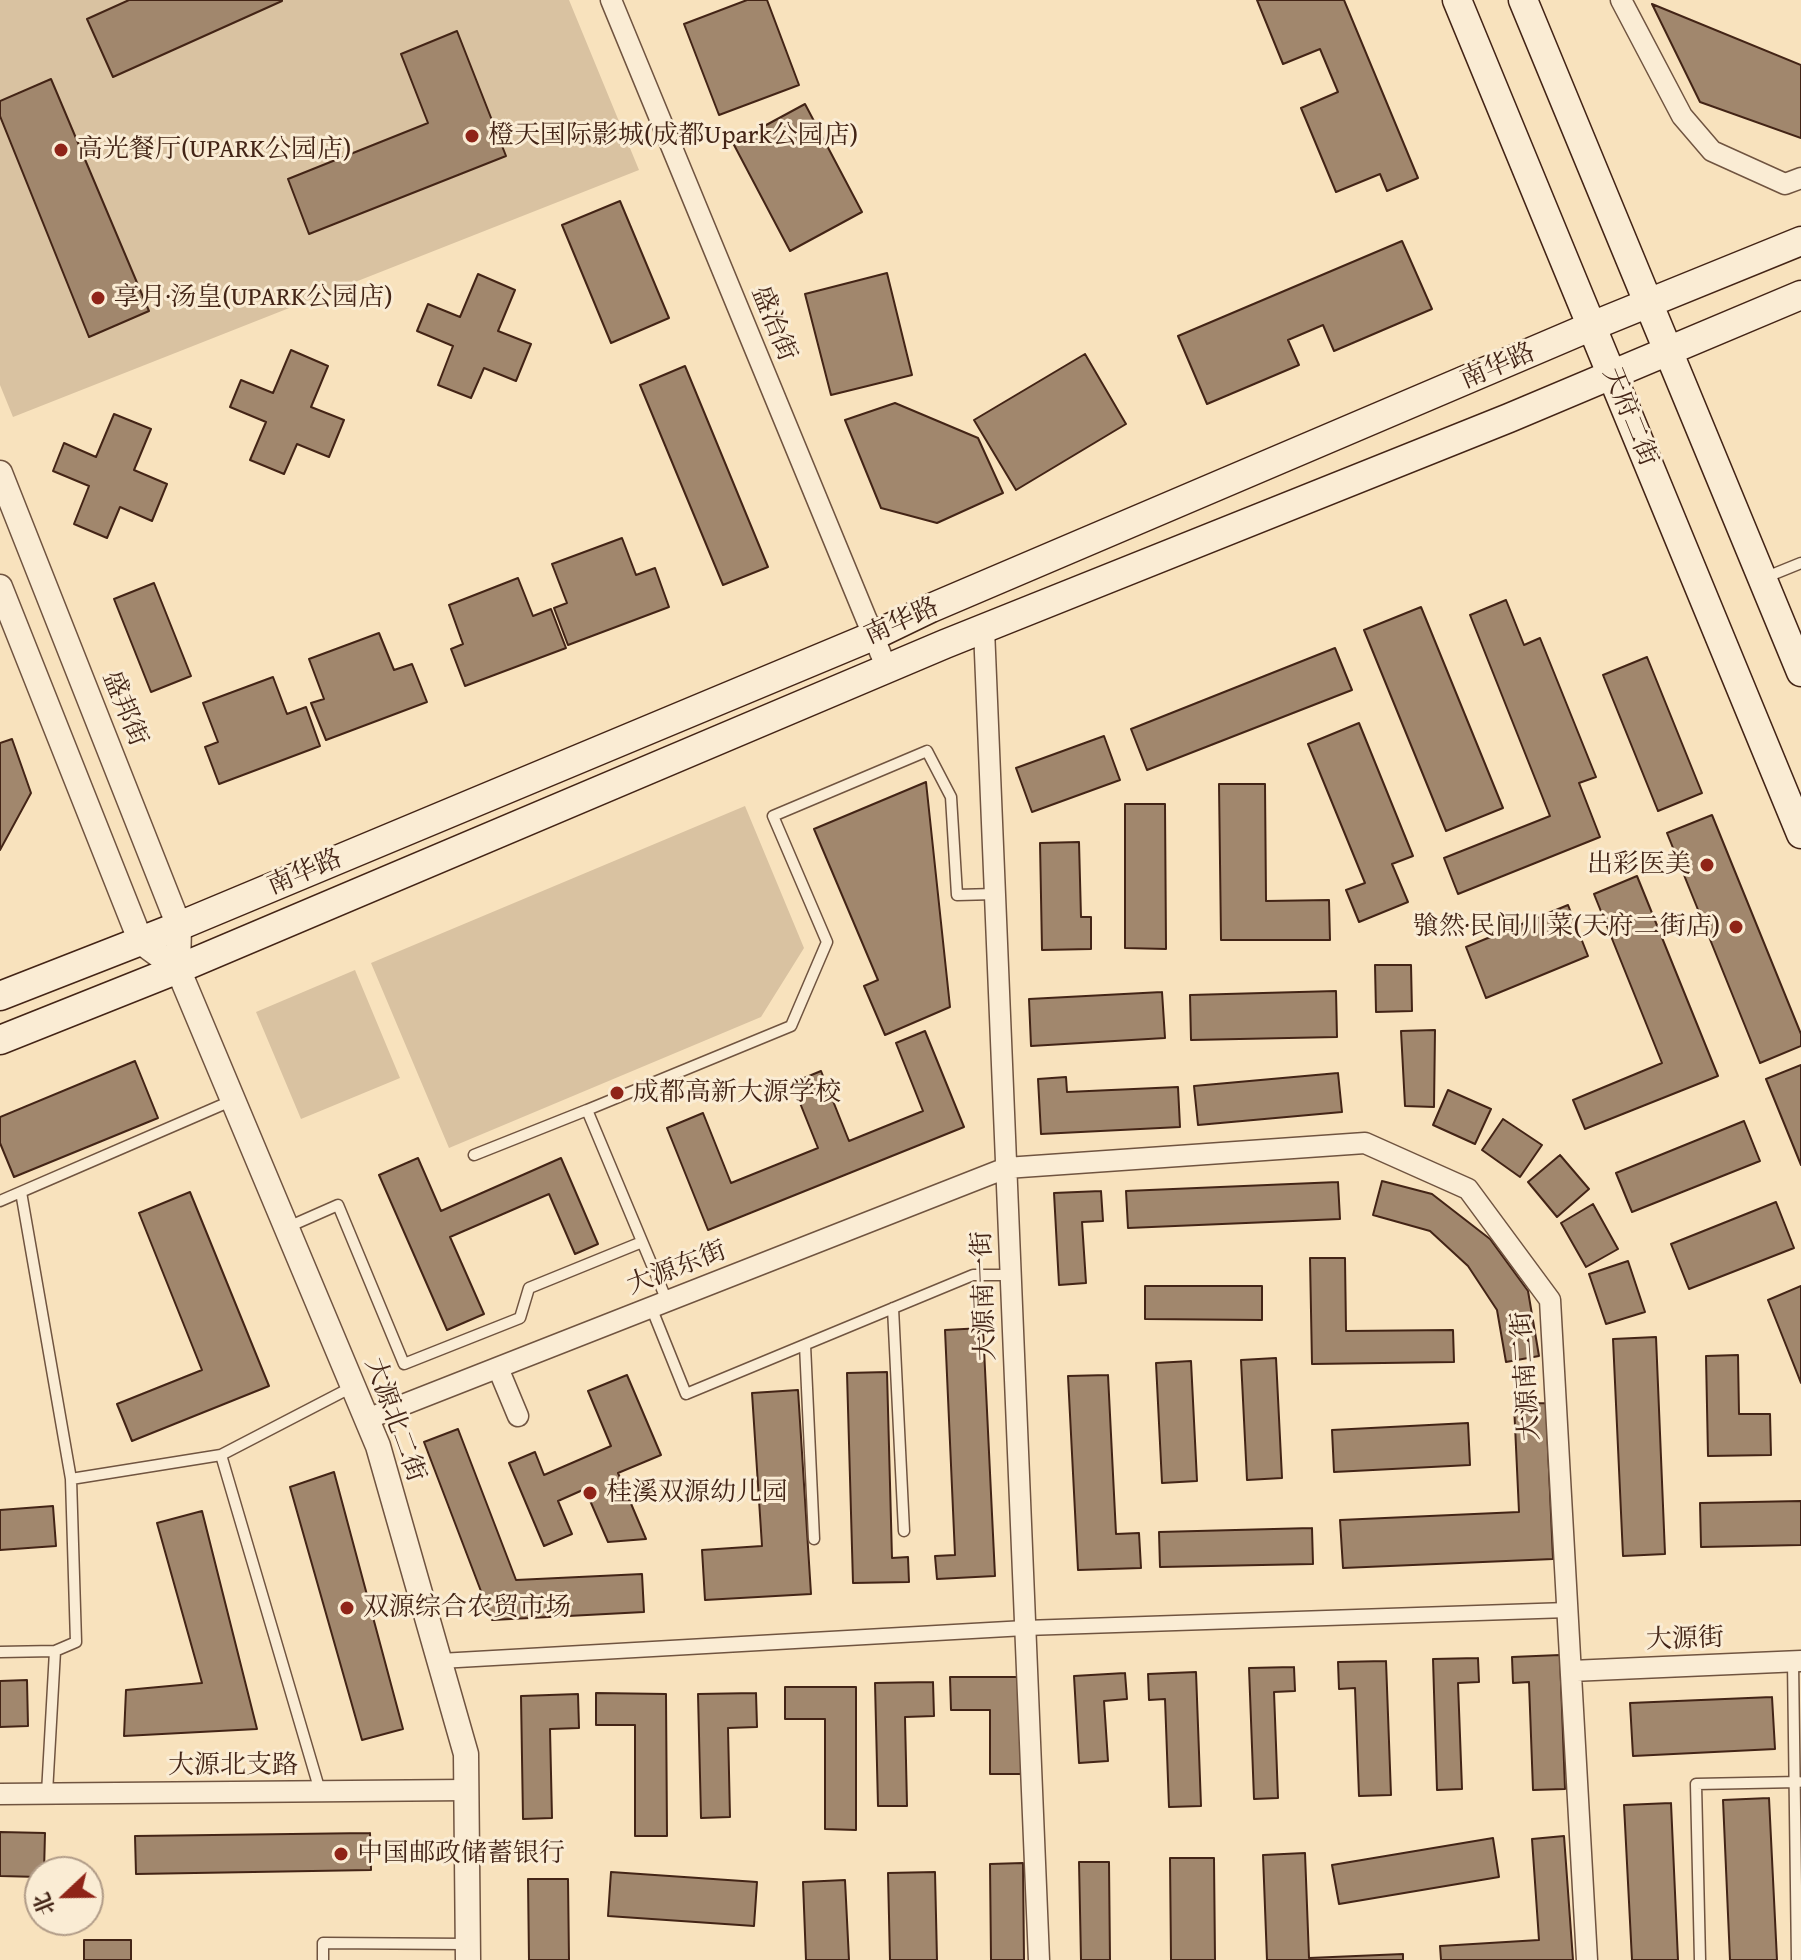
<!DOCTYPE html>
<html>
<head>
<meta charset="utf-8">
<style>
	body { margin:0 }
	#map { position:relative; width:1801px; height:1960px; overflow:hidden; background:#f8e2bd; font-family:"Gentium Book Plus","Noto Serif SC",serif }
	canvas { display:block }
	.north { position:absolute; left:24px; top:1856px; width:80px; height:80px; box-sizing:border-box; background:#faecd4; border:2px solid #b19c88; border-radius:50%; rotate:248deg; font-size:22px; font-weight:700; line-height:32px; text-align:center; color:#432416 }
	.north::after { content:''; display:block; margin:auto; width:28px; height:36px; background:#8f2418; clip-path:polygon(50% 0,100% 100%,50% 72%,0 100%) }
</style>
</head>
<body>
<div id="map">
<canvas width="1801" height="1960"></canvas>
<div class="north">北</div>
</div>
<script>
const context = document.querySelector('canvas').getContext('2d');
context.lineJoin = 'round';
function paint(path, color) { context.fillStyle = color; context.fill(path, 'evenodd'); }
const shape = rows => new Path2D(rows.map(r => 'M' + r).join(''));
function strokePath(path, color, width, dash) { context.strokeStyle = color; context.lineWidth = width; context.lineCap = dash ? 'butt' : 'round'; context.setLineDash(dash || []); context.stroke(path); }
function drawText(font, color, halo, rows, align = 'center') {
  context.font = font + ' "Gentium Book Plus","Noto Serif SC",serif'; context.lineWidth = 6; context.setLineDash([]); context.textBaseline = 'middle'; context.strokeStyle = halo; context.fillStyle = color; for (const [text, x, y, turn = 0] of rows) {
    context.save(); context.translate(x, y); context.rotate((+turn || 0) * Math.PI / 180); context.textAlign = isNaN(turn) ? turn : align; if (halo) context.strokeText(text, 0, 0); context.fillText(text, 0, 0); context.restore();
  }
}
const green = shape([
	[0,0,569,0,639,170,13,417,0,385],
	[745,806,804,948,761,1017,449,1148,371,963],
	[355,970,400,1078,301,1119,256,1012]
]);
const building = shape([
	[129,0,282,0,282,1,113,77,87,19,129,0],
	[747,0,767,0,799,85,719,115,684,24,747,0],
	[1257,0,1344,0,1418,178,1387,191,1380,174,1336,192,1301,108,1338,92,1320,49,1283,64,1257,0],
	[1652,4,1801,65,1801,138,1700,102,1652,4],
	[457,31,506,156,309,234,288,179,428,123,401,54,457,31],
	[51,79,149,311,89,337,0,116,0,101,51,79],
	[805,104,862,212,790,251,733,143,805,104],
	[620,201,669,318,611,343,562,225,620,201],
	[1402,241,1432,309,1334,351,1323,325,1288,340,1299,365,1207,404,1178,336,1402,241],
	[887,273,912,375,831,395,805,294,887,273],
	[478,274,515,290,498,331,531,344,516,381,484,368,471,398,438,385,453,346,417,331,428,304,460,317,478,274],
	[291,350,328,366,311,407,344,420,329,457,297,444,284,474,250,460,266,422,230,407,241,380,273,393,291,350],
	[1085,354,1126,424,1016,490,974,420,1085,354],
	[685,366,768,567,723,585,640,385,685,366],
	[895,403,978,438,1003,493,937,523,881,508,845,420,895,403],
	[114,414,151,429,134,470,167,484,152,521,120,507,107,538,74,524,89,486,53,471,64,443,96,457,114,414],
	[622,538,636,575,655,568,669,607,568,645,554,608,567,603,552,564,622,538],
	[518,578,533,616,551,609,566,648,465,686,451,649,463,644,449,605,518,578],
	[154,583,191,676,151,692,114,599,154,583],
	[1506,600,1524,645,1540,638,1596,777,1579,783,1600,837,1458,894,1444,858,1550,816,1470,615,1506,600],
	[1421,607,1503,808,1446,831,1364,630,1421,607],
	[379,633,394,670,412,664,427,702,326,740,311,703,324,699,309,659,379,633],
	[1335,648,1352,690,1147,770,1131,729,1335,648],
	[1647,657,1702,793,1658,811,1603,675,1647,657],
	[273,677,287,714,306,707,320,746,219,784,205,747,218,742,203,703,273,677],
	[1359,723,1413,856,1392,864,1408,902,1359,922,1346,890,1365,883,1308,744,1359,723],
	[1104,736,1120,780,1032,812,1016,768,1104,736],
	[12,739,31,793,0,850,0,743,12,739],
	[926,782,950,1007,885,1035,864,986,878,980,814,829,926,782],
	[1219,784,1265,784,1266,901,1329,900,1330,940,1221,940,1219,784],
	[1125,804,1165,804,1166,949,1125,948,1125,804],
	[1712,815,1801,1034,1801,1046,1760,1063,1667,833,1712,815],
	[1079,842,1081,917,1091,917,1091,949,1042,950,1040,843,1079,842],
	[1637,876,1718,1076,1585,1129,1573,1100,1662,1063,1594,894,1637,876],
	[1568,905,1588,956,1486,998,1466,947,1568,905],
	[1375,965,1411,965,1412,1011,1376,1012,1375,965],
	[1336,991,1337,1037,1191,1040,1190,995,1336,991],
	[1162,992,1165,1038,1031,1046,1029,999,1162,992],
	[1435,1030,1434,1107,1405,1106,1401,1031,1435,1030],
	[925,1031,964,1127,708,1230,667,1128,703,1113,731,1183,818,1148,792,1083,821,1071,849,1141,923,1111,896,1043,925,1031],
	[135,1061,158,1118,14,1177,0,1143,0,1117,135,1061],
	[1801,1065,1801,1165,1766,1079,1801,1065],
	[1338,1073,1342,1112,1198,1125,1194,1086,1338,1073],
	[1066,1077,1067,1092,1178,1087,1180,1127,1041,1134,1038,1079,1066,1077],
	[1448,1090,1491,1109,1475,1144,1433,1125,1448,1090],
	[1503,1119,1542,1145,1520,1177,1482,1150,1503,1119],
	[1744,1121,1760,1161,1632,1212,1616,1173,1744,1121],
	[1560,1155,1589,1189,1557,1217,1528,1182,1560,1155],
	[418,1158,441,1211,561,1158,598,1244,575,1254,549,1194,450,1237,484,1314,447,1330,379,1175,418,1158],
	[1382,1181,1432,1194,1490,1239,1528,1291,1539,1356,1506,1362,1497,1310,1468,1266,1430,1231,1373,1215,1382,1181],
	[1338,1182,1340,1219,1128,1228,1126,1191,1338,1182],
	[1101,1191,1103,1221,1082,1222,1086,1283,1059,1285,1054,1193,1101,1191],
	[190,1192,269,1386,132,1441,117,1404,202,1370,139,1213,190,1192],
	[1776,1202,1794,1248,1689,1289,1671,1244,1776,1202],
	[1593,1204,1618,1249,1586,1267,1561,1223,1593,1204],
	[1310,1258,1345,1258,1346,1331,1453,1330,1454,1362,1312,1364,1310,1258],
	[1628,1261,1645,1312,1606,1324,1589,1274,1628,1261],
	[1145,1286,1262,1286,1262,1320,1145,1319,1145,1286],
	[1801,1286,1801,1383,1768,1300,1801,1286],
	[983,1328,995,1576,937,1579,935,1556,955,1555,945,1330,983,1328],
	[1656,1337,1665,1554,1623,1556,1613,1339,1656,1337],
	[1738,1355,1739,1414,1770,1414,1771,1455,1708,1456,1706,1356,1738,1355],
	[1276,1358,1282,1478,1247,1480,1241,1360,1276,1358],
	[1191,1361,1197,1481,1162,1483,1156,1363,1191,1361],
	[887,1372,892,1558,908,1557,909,1582,853,1583,847,1373,887,1372],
	[627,1375,661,1455,618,1473,646,1539,608,1542,585,1489,558,1501,572,1534,544,1546,509,1463,535,1452,544,1475,611,1446,588,1391,627,1375],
	[1108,1375,1116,1534,1139,1533,1141,1568,1078,1570,1068,1376,1108,1375],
	[798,1390,811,1594,705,1600,702,1550,762,1546,752,1393,798,1390],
	[1546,1403,1553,1559,1343,1568,1340,1520,1519,1512,1514,1404,1546,1403],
	[1468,1423,1470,1465,1334,1472,1332,1430,1468,1423],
	[458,1429,516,1580,642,1574,644,1612,492,1620,424,1442,458,1429],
	[334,1472,403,1729,362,1740,290,1487,334,1472],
	[1801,1501,1801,1545,1701,1547,1700,1503,1801,1501],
	[53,1506,56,1546,0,1550,0,1510,53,1506],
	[202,1511,257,1729,124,1736,126,1690,202,1683,157,1523,202,1511],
	[1312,1528,1313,1564,1160,1567,1159,1532,1312,1528],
	[1560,1655,1565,1789,1533,1790,1529,1682,1513,1683,1512,1657,1560,1655],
	[1478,1658,1479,1682,1458,1683,1462,1789,1437,1790,1433,1659,1478,1658],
	[1386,1661,1391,1795,1359,1796,1355,1688,1339,1689,1338,1662,1386,1661],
	[1294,1667,1295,1691,1274,1692,1278,1798,1254,1799,1249,1668,1294,1667],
	[1196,1672,1201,1806,1169,1807,1165,1699,1149,1700,1148,1674,1196,1672],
	[1125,1673,1127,1699,1104,1701,1108,1761,1079,1763,1074,1676,1125,1673],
	[950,1677,1022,1677,1023,1774,990,1774,990,1710,951,1710,950,1677],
	[27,1680,28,1726,0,1727,0,1681,27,1680],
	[933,1682,934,1716,905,1717,907,1806,878,1806,875,1683,933,1682],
	[785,1687,856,1687,856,1830,825,1829,825,1719,785,1719,785,1687],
	[596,1693,666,1694,667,1836,635,1836,635,1725,596,1725,596,1693],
	[756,1693,757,1727,728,1728,730,1817,701,1818,698,1694,756,1693],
	[578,1694,579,1728,550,1729,552,1818,523,1819,521,1696,578,1694],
	[1772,1697,1775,1749,1633,1756,1630,1703,1772,1697],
	[1769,1798,1777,1960,1730,1960,1723,1800,1769,1798],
	[1671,1803,1678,1960,1632,1960,1624,1805,1671,1803],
	[0,1832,45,1833,44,1872,40,1872,40,1877,0,1876,0,1832],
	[370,1833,371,1870,136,1874,135,1836,370,1833],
	[1564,1836,1573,1960,1441,1960,1440,1946,1539,1940,1532,1839,1564,1836],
	[1493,1838,1499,1877,1339,1904,1332,1865,1493,1838],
	[1305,1853,1309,1958,1403,1954,1403,1960,1267,1960,1263,1855,1305,1853],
	[1170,1858,1214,1858,1215,1960,1171,1960,1170,1858],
	[1079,1862,1109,1862,1110,1960,1081,1960,1079,1862],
	[1023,1863,1024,1960,991,1960,990,1864,1023,1863],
	[611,1872,757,1882,754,1926,608,1916,611,1872],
	[935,1872,937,1960,890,1960,888,1873,935,1872],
	[528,1879,568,1879,569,1960,529,1960,528,1879],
	[845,1880,849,1960,806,1960,803,1882,845,1880],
	[84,1940,131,1940,131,1960,84,1960,84,1940]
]);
const service = shape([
	[1764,578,1801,563],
	[474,1155,587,1110],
	[21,1192,71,1479,76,1642,55,1651],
	[0,1201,231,1101],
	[288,1227,338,1205,404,1364,520,1318,529,1288,642,1242],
	[667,1301,587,1110,791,1026,827,942,773,816,927,751,951,797,957,895,995,894],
	[651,1307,686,1394,973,1275,1011,1275],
	[893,1308,904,1531],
	[805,1345,814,1539],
	[221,1455,320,1791],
	[71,1479,221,1455,352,1387],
	[0,1652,55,1651,47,1793],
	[1793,1662,1797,1960],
	[323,1960,323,1943,466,1944],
	[1700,1960,1696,1784,1799,1782]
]);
const pedestrian = shape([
	[440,1661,1025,1628,1568,1610]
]);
const minor = shape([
	[611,0,887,669],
	[1621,0,1682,116,1712,151,1785,184,1801,178],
	[984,629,1039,1960],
	[498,1368,518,1416],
	[367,1419,1006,1168,1365,1143,1468,1189,1550,1300,1587,1960],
	[1571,1671,1801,1661],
	[0,1794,467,1790]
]);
const tertiary = shape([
	[0,473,179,926,178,969],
	[0,587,141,942,178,969,378,1446,466,1754,468,1960]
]);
const secondary = shape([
	[1457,0,1801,834],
	[1523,0,1801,672],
	[0,996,179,926,873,636,931,608,1592,326,1801,241],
	[0,1040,178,969,945,644,1509,418,1801,295]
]);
const markers = [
	[472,136,8,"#8f2418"],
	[61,150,8,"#8f2418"],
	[98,298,8,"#8f2418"],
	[1707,865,8,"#8f2418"],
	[1736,927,8,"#8f2418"],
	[617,1093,8,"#8f2418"],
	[590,1493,8,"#8f2418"],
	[347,1608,8,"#8f2418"],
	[341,1854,8,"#8f2418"]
];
const poiNames = [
	["橙天国际影城(成都Upark公园店)",488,136],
	["高光餐厅(UPARK公园店)",77,150],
	["享月·汤皇(UPARK公园店)",114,298],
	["出彩医美",1691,865,"right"],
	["飸然·民间川菜(天府二街店)",1720,927,"right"],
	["成都高新大源学校",633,1093],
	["桂溪双源幼儿园",606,1493],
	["双源综合农贸市场",363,1608],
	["中国邮政储蓄银行",357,1854]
];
const streetNames = [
	["盛治街",773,324,68],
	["南华路",1498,367,-23],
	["天府二街",1629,417,68],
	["南华路",902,622,-24],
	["盛邦街",124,709,68],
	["南华路",305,873,-23],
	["大源东街",677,1269,-21],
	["大源南一街",985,1296,-92],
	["大源南二街",1527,1376,-94],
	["大源北二街",394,1420,70],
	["大源街",1685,1640,-2],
	["大源北支路",233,1766]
];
paint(green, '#d9c2a1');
paint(building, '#a1876d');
strokePath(building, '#432416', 2);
strokePath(service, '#705440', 13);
strokePath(pedestrian, '#705440', 17);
strokePath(minor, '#705440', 23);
strokePath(tertiary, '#705440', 27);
strokePath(secondary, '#432416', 31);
strokePath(service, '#faecd4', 10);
strokePath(pedestrian, '#faecd4', 14);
strokePath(minor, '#faecd4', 20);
strokePath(tertiary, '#faecd4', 24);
strokePath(secondary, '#faecd4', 28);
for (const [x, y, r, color] of markers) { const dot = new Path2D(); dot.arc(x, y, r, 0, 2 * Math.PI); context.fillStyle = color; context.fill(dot); strokePath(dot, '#faecd4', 3); }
drawText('26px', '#432416', '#faecd4', poiNames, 'left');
drawText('26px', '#432416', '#faecd4', streetNames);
</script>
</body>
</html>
